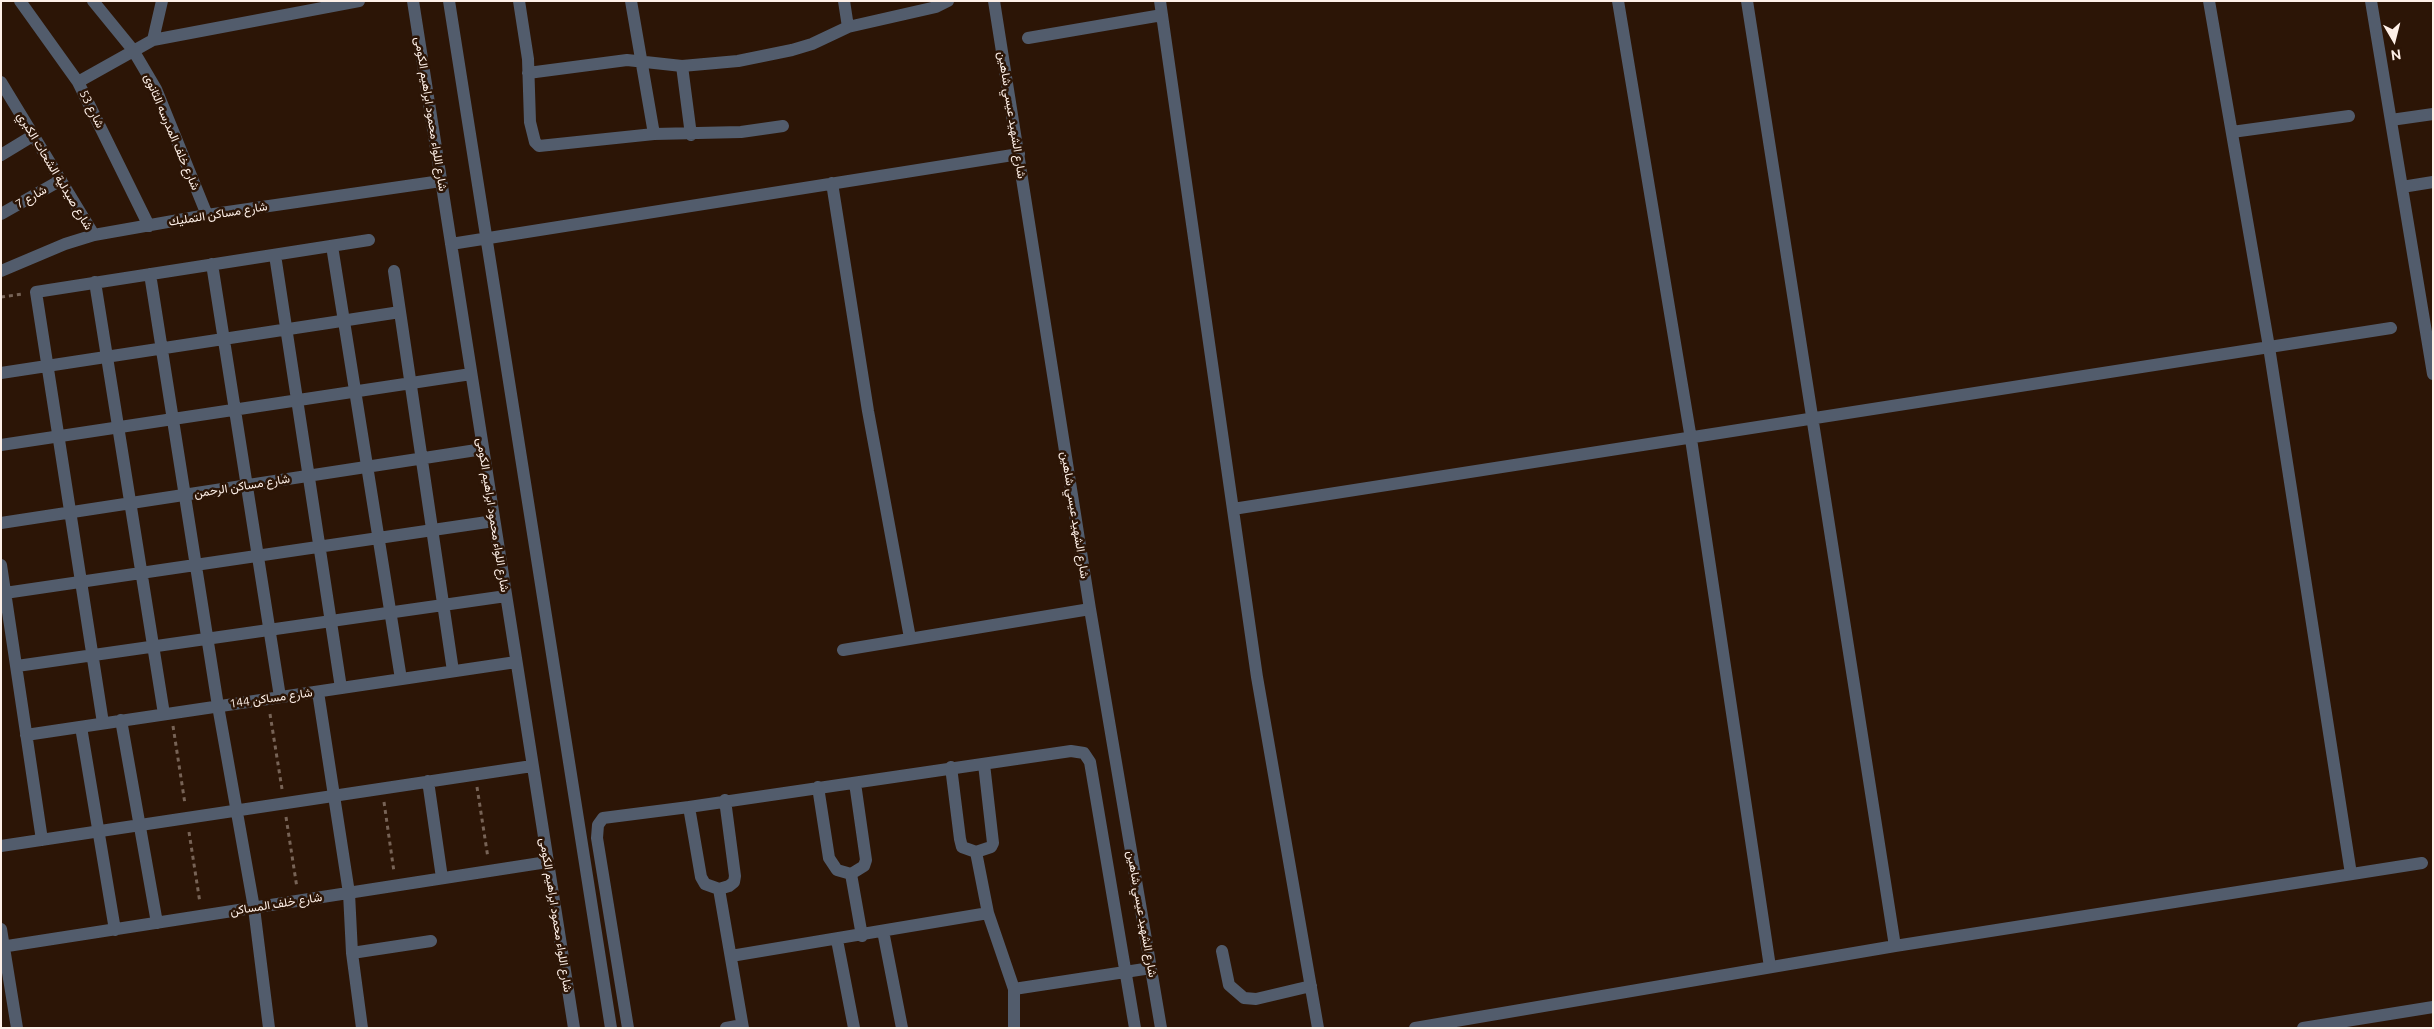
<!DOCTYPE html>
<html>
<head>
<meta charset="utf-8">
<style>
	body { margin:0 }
	#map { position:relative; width:2434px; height:1029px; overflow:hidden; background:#2c1506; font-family:Ubuntu,sans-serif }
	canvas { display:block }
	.frame { position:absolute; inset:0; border:2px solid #fef0e8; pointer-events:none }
	.north { position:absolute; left:2369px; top:15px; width:50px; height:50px; -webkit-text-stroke:4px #2c1506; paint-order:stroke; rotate:172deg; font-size:14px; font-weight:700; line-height:20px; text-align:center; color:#fef0e8 }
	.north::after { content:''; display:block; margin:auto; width:18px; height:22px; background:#fef0e8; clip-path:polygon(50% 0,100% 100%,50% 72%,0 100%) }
</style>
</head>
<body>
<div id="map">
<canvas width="2434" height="1029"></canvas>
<div class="frame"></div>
<div class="north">N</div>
</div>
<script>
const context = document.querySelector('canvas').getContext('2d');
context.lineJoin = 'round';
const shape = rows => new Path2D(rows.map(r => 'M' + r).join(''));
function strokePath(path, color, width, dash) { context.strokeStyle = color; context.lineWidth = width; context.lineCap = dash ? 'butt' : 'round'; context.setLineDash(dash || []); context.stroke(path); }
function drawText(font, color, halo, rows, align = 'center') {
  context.font = font + ' Ubuntu,Vazirmatn,sans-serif'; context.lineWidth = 5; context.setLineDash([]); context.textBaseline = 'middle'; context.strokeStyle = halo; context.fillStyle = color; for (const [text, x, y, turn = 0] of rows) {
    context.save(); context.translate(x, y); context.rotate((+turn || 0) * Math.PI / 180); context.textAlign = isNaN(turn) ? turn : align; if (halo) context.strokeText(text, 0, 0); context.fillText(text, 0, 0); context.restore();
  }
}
const path = shape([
	[1,297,23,294],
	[270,714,282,789],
	[173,726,185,804],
	[477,787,488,858],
	[384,802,394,872],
	[286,817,297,888],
	[189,832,200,903]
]);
const minor = shape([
	[20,1,78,82,149,226],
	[93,1,133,50,156,89,207,215],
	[413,1,574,1028],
	[449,1,611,1028],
	[519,1,528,59,530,122,535,142,539,146,654,134,741,132,783,126],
	[631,1,654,134],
	[844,1,848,27],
	[994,1,1090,609,1161,1028],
	[1160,1,1257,677,1318,1028],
	[1618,1,1691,439,1770,967],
	[1747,1,1895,946],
	[2209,1,2269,347,2351,874],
	[2371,1,2433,374],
	[1028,38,1162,15],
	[153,40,162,1],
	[682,66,691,135],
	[528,73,627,60,682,66,738,61,792,50,812,44,848,27,936,7,948,1],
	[1,82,94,235],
	[78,82,153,40,359,1],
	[2391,120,2433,114],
	[2232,132,2349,116],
	[1,155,34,135],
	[832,183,868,411,910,638],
	[2402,187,2433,182],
	[1,214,61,180],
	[451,244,1019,154],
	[332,246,401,679],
	[275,255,341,688],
	[212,264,280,697],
	[1,271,65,244,94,235,207,215,441,181],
	[394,271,453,671],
	[150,274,218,706,254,908,269,1028],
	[95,282,164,714],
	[1,373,400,312],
	[1,445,471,374],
	[1233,509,2391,328],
	[1,523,483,449],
	[1,565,42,840],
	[5,593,494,521],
	[843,650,1090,609],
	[17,666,506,596],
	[318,692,349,893,352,953,362,1028],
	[121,720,157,923],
	[103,723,36,292,369,240],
	[81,727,115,930],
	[26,735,516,662],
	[951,767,960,839,962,847,976,852,991,847,993,843,984,764],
	[428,781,442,878],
	[818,787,829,858,837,870,851,874,864,866,866,860,855,783],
	[689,807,701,877,705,884,719,889,743,1028],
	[1,846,532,766],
	[976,852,988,913,1014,989],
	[851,874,862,936],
	[719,889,729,886,734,882,735,876,725,800],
	[1,929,17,1028],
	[883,931,902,1028],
	[837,940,854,1028],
	[1,947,547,862],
	[1222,951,1229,985,1244,998,1256,999,1311,986],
	[352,953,431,941],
	[731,956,988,913],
	[628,1028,597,838,598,825,603,818,689,807,1071,751,1084,753,1090,762,1135,1028],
	[726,1028,742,1025],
	[1014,1028,1014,989,1151,968],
	[1415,1028,1895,946,2422,863],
	[2303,1028,2433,1007]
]);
const streetNames = [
	["شارع 53",92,109,63],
	["شارع اللواء محمود ابراهيم الكومى",431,114,81],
	["شارع الشهيد عيسي شاهين",1012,115,81],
	["شارع خلف المدرسه الثانوى",172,132,67],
	["شارع صيدلية الشحات الكبري",55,171,59],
	["شارع 7",31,197,-30],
	["شارع مساكن التمليك",218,214,-9],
	["شارع مساكن الرحمن",242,486,-9],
	["شارع اللواء محمود ابراهيم الكومى",493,515,81],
	["شارع الشهيد عيسي شاهين",1075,515,81],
	["شارع مساكن 144",271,698,-8],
	["شارع خلف المساكن",276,904,-9],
	["شارع الشهيد عيسي شاهين",1142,914,80],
	["شارع اللواء محمود ابراهيم الكومى",556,915,81]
];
strokePath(path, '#776356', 3, [4, 4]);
strokePath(minor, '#525c6c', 12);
drawText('12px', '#fef0e8', '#2c1506', streetNames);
</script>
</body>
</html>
